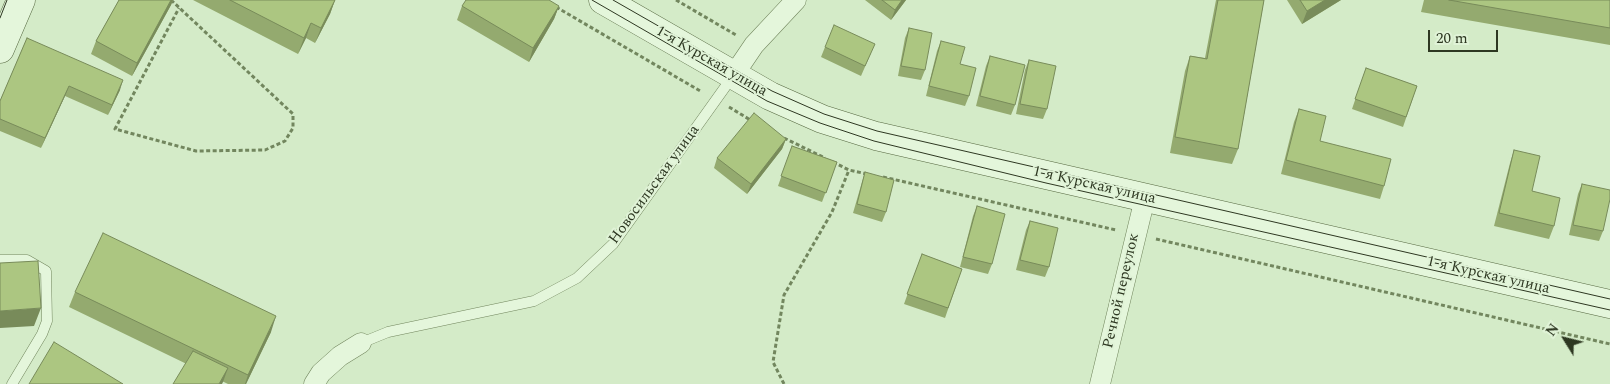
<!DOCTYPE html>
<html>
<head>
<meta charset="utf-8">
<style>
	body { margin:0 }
	#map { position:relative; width:1610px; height:384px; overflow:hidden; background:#d4ebc8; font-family:Spectral,serif }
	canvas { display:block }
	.north { position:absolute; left:1540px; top:314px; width:50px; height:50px; -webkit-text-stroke:4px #e0f3d7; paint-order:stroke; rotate:306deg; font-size:14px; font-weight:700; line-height:20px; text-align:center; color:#2d3721 }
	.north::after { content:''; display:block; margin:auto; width:18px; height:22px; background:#2d3721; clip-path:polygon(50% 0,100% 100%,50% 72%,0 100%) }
	.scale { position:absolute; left:1428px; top:30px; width:70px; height:22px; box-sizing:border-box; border:2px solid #2d3721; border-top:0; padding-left:6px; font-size:15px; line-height:18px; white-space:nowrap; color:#2d3721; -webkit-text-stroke:4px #e0f3d7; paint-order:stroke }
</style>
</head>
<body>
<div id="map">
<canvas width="1610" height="384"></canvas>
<div class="north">N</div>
<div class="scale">20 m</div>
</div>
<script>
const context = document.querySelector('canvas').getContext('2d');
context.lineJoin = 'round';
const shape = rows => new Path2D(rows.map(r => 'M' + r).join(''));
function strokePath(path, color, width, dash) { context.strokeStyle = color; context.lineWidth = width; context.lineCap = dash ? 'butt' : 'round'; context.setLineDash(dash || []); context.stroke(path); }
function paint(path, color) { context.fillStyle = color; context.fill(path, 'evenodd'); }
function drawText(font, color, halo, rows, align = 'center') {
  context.font = font + ' Spectral,serif'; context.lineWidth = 4; context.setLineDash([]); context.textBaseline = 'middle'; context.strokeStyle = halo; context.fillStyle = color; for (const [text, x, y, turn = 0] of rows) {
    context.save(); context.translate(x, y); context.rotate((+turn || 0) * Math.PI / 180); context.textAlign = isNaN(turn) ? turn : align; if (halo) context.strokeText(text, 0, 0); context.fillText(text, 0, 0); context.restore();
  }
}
const path = shape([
	[171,0,293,114,293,128,285,141,265,150,196,151,115,129,179,8],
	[676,0,736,35],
	[556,7,702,92],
	[729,107,752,121],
	[784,138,825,158],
	[833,162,849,170,867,174],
	[883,177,1116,230],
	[1156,239,1610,344],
	[784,384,773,362,784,295,832,212,849,170]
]);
const lane = shape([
	[0,260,27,260,46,271,47,321,42,334,12,384],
	[361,343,388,332,534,301,577,278,613,244,733,76]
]);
const street = shape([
	[733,76,754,45,796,0],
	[314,384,321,373,340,356,361,343],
	[1100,384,1145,198]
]);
const secondary = shape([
	[603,0,770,96,822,119,876,136,1610,304],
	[0,49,21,0]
]);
const tram = shape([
	[592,0,767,101,820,123,874,141,1046,183,1610,310],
	[613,0,772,91,824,114,877,131,1610,299],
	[0,18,7,0]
]);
const wall = shape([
	[119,0,173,0,171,5,132,76,91,54,96,41],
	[193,0,335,0,330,14,315,43,306,38,298,54],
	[865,0,906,0,891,20],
	[1216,0,1264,0,1238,149,1232,164,1170,153,1185,71,1190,56,1205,58],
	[1287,0,1341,0,1302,24],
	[1424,0,1610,0,1610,45,1421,12],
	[462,6,559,6,554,19,529,62,457,20],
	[909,28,925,70,921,80,898,76,905,38],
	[27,38,120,90,108,115,65,96,41,148,0,131,0,101],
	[941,41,960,64,969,96,965,106,926,96,937,51],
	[825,47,871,53,861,76,821,57],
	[990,56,1015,105,1011,115,976,106,986,66],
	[1029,60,1047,109,1043,119,1016,114,1025,70],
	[1366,68,1417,86,1403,127,1352,109],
	[1299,109,1320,141,1384,186,1380,199,1281,174,1294,122],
	[786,139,782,149,747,194,714,168,717,158],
	[792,146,837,162,822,202,778,186],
	[1514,150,1532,191,1554,226,1549,239,1494,226,1510,163],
	[865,172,886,212,882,222,853,213,862,182],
	[1582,184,1603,231,1599,241,1569,235,1578,194],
	[977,206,992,264,988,274,960,267,973,216],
	[1030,221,1049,267,1045,277,1016,270,1026,230],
	[922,254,962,269,945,318,904,304],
	[75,292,271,332,246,384,228,384,69,307]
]);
const shadedWall = shape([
	[171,0,173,0,171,5,132,76,137,63],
	[335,0,330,14,315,43,321,28],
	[902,0,906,0,891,20,895,10],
	[1325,0,1341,0,1302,24,1307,11],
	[559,6,554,19,529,62,533,48],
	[311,23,306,38,298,54,304,38],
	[123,80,120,90,108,115,112,105],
	[69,86,65,96,41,148,45,138],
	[786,139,782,149,747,194,751,184],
	[41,308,34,326,0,328,0,311],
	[276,316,271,332,246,384,245,384,248,375],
	[228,368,223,382,222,384,219,384]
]);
const building = shape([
	[119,0,171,0,137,63,96,41,119,0],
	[230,0,335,0,321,28,311,23,304,38,230,0],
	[466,0,549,0,559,6,533,48,462,6,466,0],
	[882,0,902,0,895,10,882,0],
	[1218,0,1264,0,1238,149,1175,137,1190,56,1207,59,1218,0],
	[1300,0,1325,0,1307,11,1300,0],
	[1449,0,1610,0,1610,28,1449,0],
	[834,25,875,44,865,66,825,47,834,25],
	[909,28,932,33,925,70,901,66,909,28],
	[27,38,123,80,112,105,69,86,45,138,0,119,0,101,27,38],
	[941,41,965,47,960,64,976,68,969,96,929,86,941,41],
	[990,56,1025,65,1015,105,980,96,990,56],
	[1029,60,1056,66,1047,109,1020,104,1029,60],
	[1366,68,1417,86,1406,117,1355,99,1366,68],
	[1299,109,1326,116,1320,141,1391,159,1384,186,1286,160,1299,109],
	[754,113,786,139,751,184,717,158,754,113],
	[792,146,837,162,826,193,781,176,792,146],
	[1514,150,1540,156,1532,191,1560,198,1554,226,1499,213,1514,150],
	[865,172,894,180,886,212,857,204,865,172],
	[1582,184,1610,190,1610,199,1603,231,1573,225,1582,184],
	[977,206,1005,214,992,264,963,257,977,206],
	[1030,221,1058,228,1049,267,1020,260,1030,221],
	[103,233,276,316,248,375,75,292,103,233],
	[922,254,962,269,948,308,907,294,922,254],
	[38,261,41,308,0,311,0,263,38,261],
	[54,342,123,384,29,384,54,342],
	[193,351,228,368,219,384,173,384,193,351]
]);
const streetNames = [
	["1-я Курская улица",711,62,30],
	["Новосильская улица",655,185,-54],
	["1-я Курская улица",1094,186,13],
	["1-я Курская улица",1488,276,13],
	["Речной переулок",1122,291,-77]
];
strokePath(lane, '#72865e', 11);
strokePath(street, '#72865e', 21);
strokePath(secondary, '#566841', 29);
strokePath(path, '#72865e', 3, [4, 2.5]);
strokePath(lane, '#e4f6db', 10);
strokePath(street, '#e4f6db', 20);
strokePath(secondary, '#e4f6db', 28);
strokePath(tram, '#2d3721', 1);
paint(wall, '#94aa6f');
paint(shadedWall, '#788b5a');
paint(building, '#acc681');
strokePath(building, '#788b5a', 1);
drawText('15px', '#2d3721', '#e0f3d7', streetNames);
</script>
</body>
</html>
